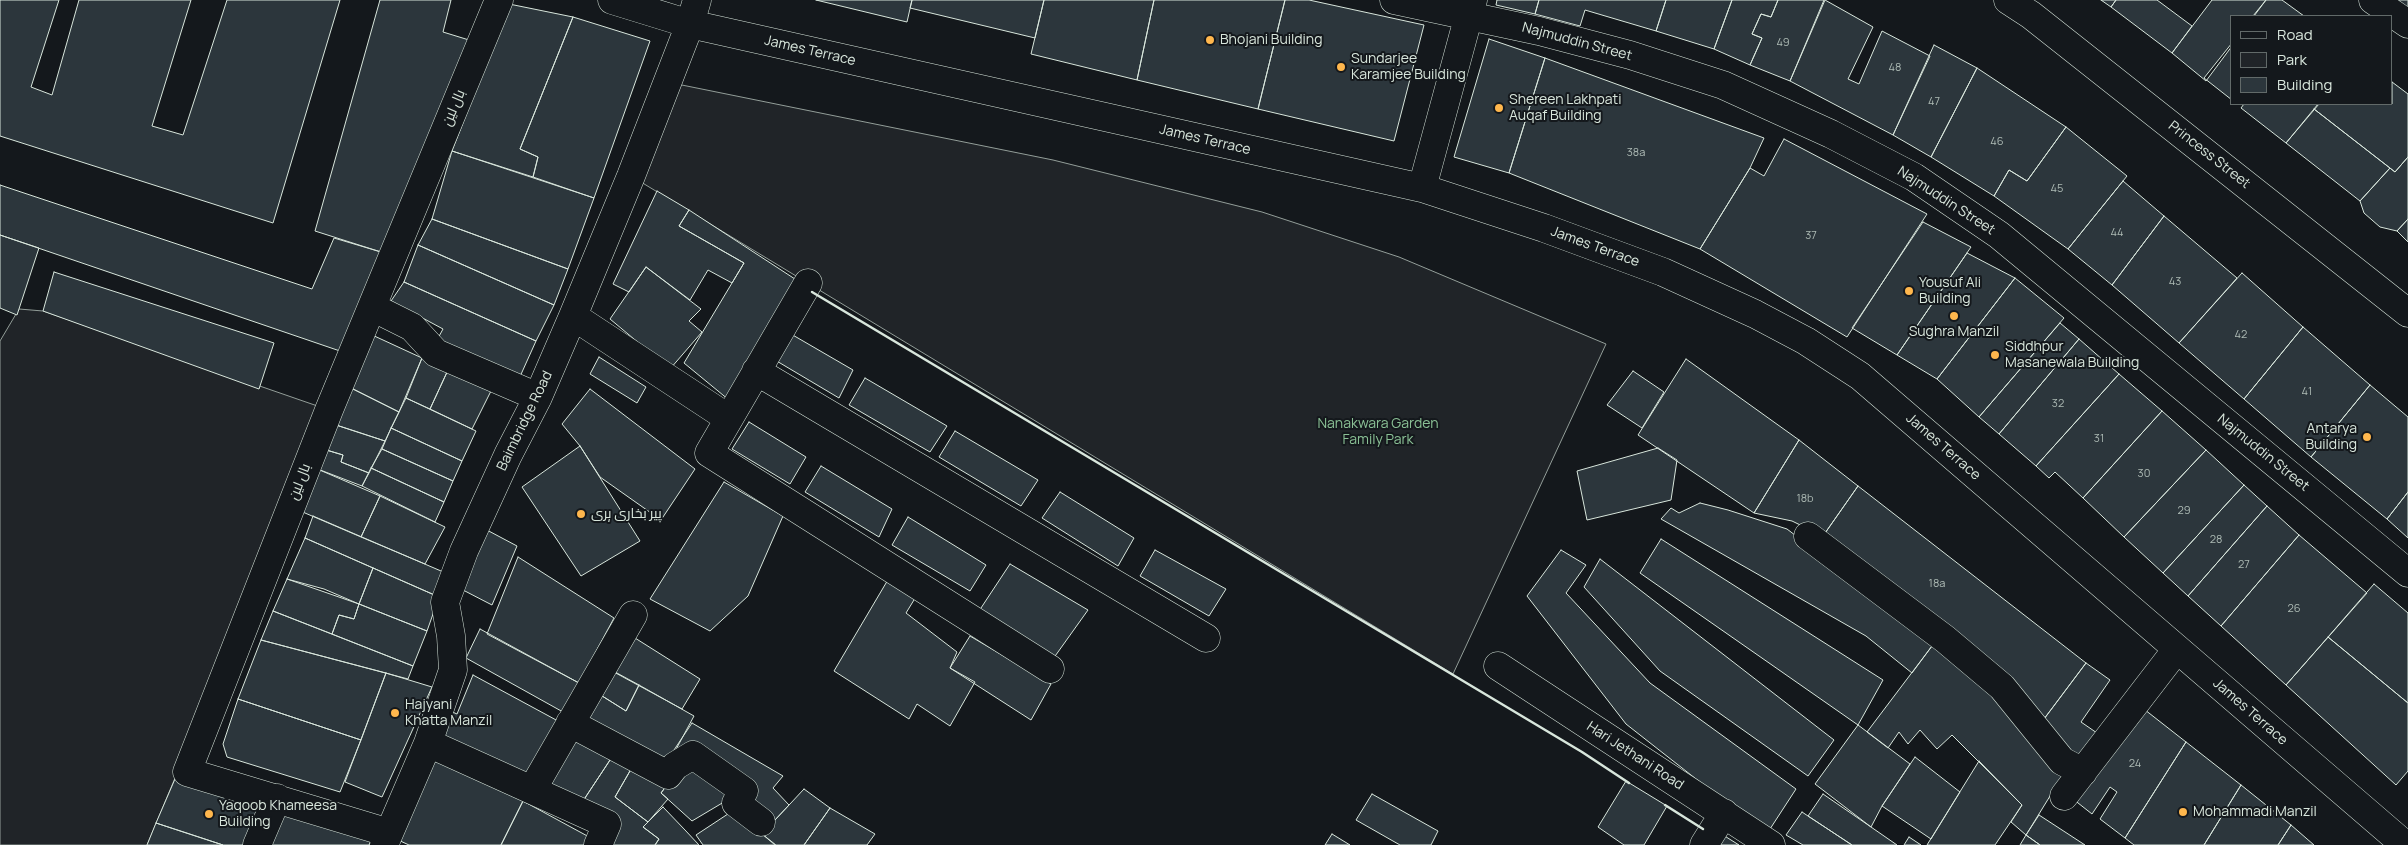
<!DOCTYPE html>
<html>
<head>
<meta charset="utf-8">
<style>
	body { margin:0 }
	#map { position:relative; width:2408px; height:845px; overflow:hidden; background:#14181c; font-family:Manrope,sans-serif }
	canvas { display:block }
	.legend { position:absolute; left:2230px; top:15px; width:162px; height:90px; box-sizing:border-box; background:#14181c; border:1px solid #626a69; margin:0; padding:6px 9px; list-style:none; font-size:15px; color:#d8e6dc }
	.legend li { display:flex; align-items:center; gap:10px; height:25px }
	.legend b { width:25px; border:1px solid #626a69 }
</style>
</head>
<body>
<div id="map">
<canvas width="2408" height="845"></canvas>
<ul class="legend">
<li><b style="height:6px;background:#14181c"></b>Road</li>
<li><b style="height:14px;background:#202428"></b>Park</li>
<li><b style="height:14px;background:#2c363c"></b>Building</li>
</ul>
</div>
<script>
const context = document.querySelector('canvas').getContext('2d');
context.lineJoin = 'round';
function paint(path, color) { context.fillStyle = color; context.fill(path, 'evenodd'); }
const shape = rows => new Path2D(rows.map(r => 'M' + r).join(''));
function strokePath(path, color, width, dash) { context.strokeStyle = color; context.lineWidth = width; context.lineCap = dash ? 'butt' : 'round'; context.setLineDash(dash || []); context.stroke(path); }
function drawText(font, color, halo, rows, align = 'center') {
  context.font = font + ' Manrope,Cairo,sans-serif'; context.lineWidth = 4; context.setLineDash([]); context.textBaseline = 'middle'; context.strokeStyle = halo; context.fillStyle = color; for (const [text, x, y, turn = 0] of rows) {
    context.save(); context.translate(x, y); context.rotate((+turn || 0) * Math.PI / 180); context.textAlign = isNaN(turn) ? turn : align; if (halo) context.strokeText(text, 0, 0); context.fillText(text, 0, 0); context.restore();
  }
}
const green = shape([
	[667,82,1053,160,1262,212,1399,257,1606,344,1453,674,631,176,667,82],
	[19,309,43,311,329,410,147,845,0,845,0,341,19,309]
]);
const building = shape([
	[0,0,59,0,31,87,52,95,79,0,191,0,152,126,183,135,227,0,340,0,273,223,0,136,0,0],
	[380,0,451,0,443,32,469,40,381,252,315,231,380,0],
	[816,0,912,0,907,22,816,0],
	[912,0,1044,0,1035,38,910,8,912,0],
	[1044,0,1154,0,1137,80,1031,54,1044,0],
	[1154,0,1285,0,1258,109,1137,80,1154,0],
	[1285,0,1309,0,1424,25,1394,141,1258,109,1285,0],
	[1497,0,1539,0,1535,14,1496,5,1497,0],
	[1539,0,1666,0,1656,31,1585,10,1580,26,1535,14,1539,0],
	[1666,0,1732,0,1714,49,1656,31,1666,0],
	[1732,0,1778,0,1771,17,1761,14,1752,34,1762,38,1750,65,1714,49,1732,0],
	[1778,0,1824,0,1790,81,1750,65,1762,38,1752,34,1761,14,1771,17,1778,0],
	[1825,0,1873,27,1848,79,1859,84,1882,31,1930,56,1893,135,1790,81,1825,0],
	[2101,0,2116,0,2111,7,2101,0],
	[2116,0,2157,0,2192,26,2172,53,2111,7,2116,0],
	[2212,0,2266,0,2254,16,2232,16,2232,46,2206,81,2172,53,2212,0],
	[2266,0,2282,0,2304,16,2253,16,2266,0],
	[2391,0,2408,0,2408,12,2391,0],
	[509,4,573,17,520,149,538,157,533,177,452,151,509,4],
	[573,17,650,41,594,198,533,177,538,157,520,149,573,17],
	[1489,39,1545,58,1509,173,1454,157,1489,39],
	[2232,43,2232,100,2204,78,2232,43],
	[1934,45,1977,68,1931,157,1893,135,1934,45],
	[1545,58,1764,138,1750,168,1700,249,1509,173,1545,58],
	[1977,68,2066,127,2027,181,2009,170,1994,196,1931,157,1977,68],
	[2392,82,2408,94,2408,157,2395,172,2314,109,2318,104,2392,104,2392,82],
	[2244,104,2319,104,2286,143,2241,108,2244,104],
	[2314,109,2390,168,2360,201,2286,143,2314,109],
	[2066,127,2127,176,2068,249,1994,196,2009,170,2027,181,2066,127],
	[1784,139,1927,214,1847,337,1700,249,1750,168,1764,176,1784,139],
	[452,151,594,198,568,269,432,219,452,151],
	[2408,157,2408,219,2397,231,2380,227,2364,213,2360,201,2390,168,2395,172,2408,157],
	[2123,181,2164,216,2112,285,2068,249,2123,181],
	[0,185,312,289,334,238,381,252,340,351,0,235,0,185],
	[657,191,689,210,679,226,744,263,732,283,708,270,690,300,646,267,629,292,613,284,657,191],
	[689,210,798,281,729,400,684,363,744,263,679,226,689,210],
	[2164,216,2237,278,2179,343,2112,285,2164,216],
	[432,219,568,269,554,305,418,245,432,219],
	[2408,219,2408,242,2397,231,2408,219],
	[1923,222,1971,247,1897,355,1852,328,1923,222],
	[0,235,39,248,17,315,0,308,0,235],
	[418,245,554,305,536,341,404,282,418,245],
	[1967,253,2015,278,1937,379,1897,355,1967,253],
	[646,267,701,309,689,321,702,332,670,369,610,319,646,267],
	[54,272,274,343,259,389,43,311,54,272],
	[2242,273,2303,327,2244,399,2179,343,2242,273],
	[2015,278,2064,318,1979,417,1937,379,2015,278],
	[404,282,536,341,518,381,437,340,443,329,391,301,404,282],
	[2060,323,2079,339,1999,434,1979,417,2060,323],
	[2303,327,2370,385,2311,457,2244,399,2303,327],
	[370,334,422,358,399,412,349,387,370,334],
	[791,334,853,370,839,398,775,360,791,334],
	[2079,339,2119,374,2036,466,1999,434,2079,339],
	[599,357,646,387,637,403,590,374,599,357],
	[422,358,448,370,430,409,406,398,422,358],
	[1686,359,1799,440,1754,513,1638,435,1686,359],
	[448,370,491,391,472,429,430,409,448,370],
	[1633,371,1664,392,1642,428,1607,405,1633,371],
	[2119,374,2162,411,2083,498,2055,472,2049,478,2036,466,2119,374],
	[865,378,947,426,930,452,849,405,865,378],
	[2370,385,2408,417,2408,492,2387,519,2311,457,2370,385],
	[349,387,399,412,385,441,333,424,349,387],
	[590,389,695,469,661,520,600,477,580,446,562,424,590,389],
	[406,398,476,431,462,461,391,428,406,398],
	[2162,411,2206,450,2124,537,2083,498,2162,411],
	[749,422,806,457,790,484,732,449,749,422],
	[333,424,385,441,369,473,341,462,343,455,323,449,333,424],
	[391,428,462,461,453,481,382,449,391,428],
	[955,431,1038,480,1021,506,939,457,955,431],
	[1799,440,1858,486,1823,536,1792,521,1754,513,1799,440],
	[580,446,640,541,581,576,522,487,580,446],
	[1658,448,1677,460,1671,500,1587,520,1577,471,1658,448],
	[323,449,343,455,341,462,369,473,362,486,315,468,323,449],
	[382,449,453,481,444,502,371,468,382,449],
	[2206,450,2244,485,2163,573,2124,537,2206,450],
	[821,466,892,509,879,537,805,492,821,466],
	[315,468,380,496,361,537,298,510,315,468],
	[371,468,444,502,435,522,362,486,371,468],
	[724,482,783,516,748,596,710,631,650,599,724,482],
	[2244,485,2267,506,2188,596,2163,573,2244,485],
	[1858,486,2086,663,2044,719,1823,536,1858,486],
	[1060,492,1134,538,1118,566,1042,518,1060,492],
	[2408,492,2408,538,2387,519,2408,492],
	[380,496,445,527,425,564,361,537,380,496],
	[1700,503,1728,510,1787,529,1935,642,1912,673,1866,636,1661,519,1671,508,1679,513,1700,503],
	[2267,506,2299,535,2221,626,2188,596,2267,506],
	[313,516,448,574,439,597,305,538,313,516],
	[908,517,986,565,970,591,892,545,908,517],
	[485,529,517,546,492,605,463,590,485,529],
	[2299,535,2367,593,2286,685,2221,626,2299,535],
	[305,538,373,568,359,604,324,589,287,579,305,538],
	[1661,539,1883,680,1858,725,1640,573,1661,539],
	[1155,550,1226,589,1209,616,1140,576,1155,550],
	[1561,550,1586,565,1566,593,1650,683,1796,789,1770,829,1719,797,1626,724,1527,596,1561,550],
	[518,557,614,618,579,683,487,634,518,557],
	[1600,559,1834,740,1808,776,1660,671,1584,587,1600,559],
	[1010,564,1088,610,1053,659,979,611,1010,564],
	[373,568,439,597,427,631,359,604,373,568],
	[889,578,917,595,906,613,957,652,950,668,975,682,950,726,917,704,909,719,834,671,889,578],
	[287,579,359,604,354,619,339,615,332,634,273,611,287,579],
	[2374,584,2408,613,2408,703,2328,637,2374,584],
	[359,604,427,631,413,666,332,634,339,615,354,619,359,604],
	[273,611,413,666,408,679,261,640,273,611],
	[480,629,579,683,563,712,466,658,480,629],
	[970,636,1051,684,1031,720,950,668,970,636],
	[2328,637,2408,703,2408,771,2396,785,2286,685,2328,637],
	[635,638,700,679,682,709,612,671,635,638],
	[261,640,386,673,361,740,238,699,261,640],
	[1935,642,2010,708,2063,775,2026,835,2011,822,2022,805,1952,735,1937,749,1920,730,1908,744,1899,732,1888,748,1867,732,1935,642],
	[2086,663,2110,680,2081,722,2097,733,2075,762,2044,719,2086,663],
	[604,666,639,685,626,711,591,689,604,666],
	[386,673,432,687,382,797,345,782,386,673],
	[473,675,558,721,526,780,435,741,448,710,457,714,473,675],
	[639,685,694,716,667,766,574,716,591,689,626,711,639,685],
	[238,699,361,740,340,792,227,757,223,744,238,699],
	[2140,706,2186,742,2125,838,2100,819,2117,792,2110,787,2092,814,2073,799,2140,706],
	[692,723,783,776,773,788,789,805,773,822,672,753,692,723],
	[1858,725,1910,764,1882,806,1871,827,1815,784,1858,725],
	[567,729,614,754,581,804,540,784,567,729],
	[2186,742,2241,785,2204,845,2134,845,2125,838,2186,742],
	[614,754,634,764,615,797,648,822,643,827,659,839,655,845,606,845,581,804,614,754],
	[1915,757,1960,792,1931,839,1882,806,1915,757],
	[429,758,523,801,501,845,409,845,396,839,429,758],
	[687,758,734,796,692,821,661,793,687,758],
	[1979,761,2022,805,1995,845,1927,845,1979,761],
	[634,764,670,781,661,793,668,799,648,822,615,797,634,764],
	[175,779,263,806,247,845,223,845,156,823,175,779],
	[1626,781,1667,806,1644,845,1624,845,1598,827,1626,781],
	[2241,785,2291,825,2278,845,2204,845,2241,785],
	[804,789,830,808,804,845,776,845,762,834,804,789],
	[1372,794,1438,831,1431,845,1400,845,1356,820,1372,794],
	[1823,794,1871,827,1897,845,1852,845,1808,816,1823,794],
	[523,801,591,838,588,845,501,845,523,801],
	[663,807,685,830,699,845,655,845,659,839,643,827,663,807],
	[830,808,875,834,867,845,804,845,830,808],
	[279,809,371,841,369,845,264,845,279,809],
	[734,810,775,845,703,845,696,835,734,810],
	[1802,812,1808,816,1852,845,1803,845,1786,835,1802,812],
	[2039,815,2085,845,2040,845,2026,835,2039,815],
	[156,823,223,845,147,845,156,823],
	[2291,825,2314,845,2278,845,2291,825],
	[1332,834,1350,845,1325,845,1332,834],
	[1723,835,1739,845,1717,845,1723,835],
	[2026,835,2040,845,2020,845,2026,835],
	[1909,837,1921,845,1904,845,1909,837]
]);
const minor = shape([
	[612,0,690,24,1422,188,1544,228,1663,272,1755,314,1806,341,1860,376,2405,845],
	[1394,0,1539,31,1630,55,1723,85,1831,134,1914,177,1999,235,2408,573],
	[2008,0,2031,15,2408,313],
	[2373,0,2408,24],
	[1422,188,1473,0],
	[808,283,709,453,1050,669],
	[372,307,412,327,436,353,538,397],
	[573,316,728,418],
	[756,371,1206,638],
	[1808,536,1945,639,2002,687,2062,761,2083,772],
	[1498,666,1771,845],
	[570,723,668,775,675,766,693,755,744,791,736,803,761,822],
	[428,743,607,824,598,845],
	[532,790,633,615],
	[2064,796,2177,649],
	[389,833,187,772,329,410,499,0],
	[257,845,277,798],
	[384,845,428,743,453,670,451,636,445,602,464,551,508,455,538,397,573,316,631,176,690,24,697,0],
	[1704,845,1724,813]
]);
const wall = shape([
	[812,292,1582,752,1629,783],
	[1665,805,1703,829]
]);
const markers = [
	[1210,40,5,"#ffb74d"],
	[1341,67,5,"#ffb74d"],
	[1499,108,5,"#ffb74d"],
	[1909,291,5,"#ffb74d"],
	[1954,316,5,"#ffb74d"],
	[1995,355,5,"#ffb74d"],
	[2367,437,5,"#ffb74d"],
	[581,514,5,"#ffb74d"],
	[395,713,5,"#ffb74d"],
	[2183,812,5,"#ffb74d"],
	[209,814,5,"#ffb74d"]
];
const numberNames = [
	["49",1783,43],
	["48",1895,68],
	["47",1934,102],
	["46",1997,142],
	["38a",1636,153],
	["45",2057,189],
	["44",2117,233],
	["37",1811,236],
	["43",2175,282],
	["42",2241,335],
	["41",2307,392],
	["32",2058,404],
	["31",2099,439],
	["30",2144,474],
	["18b",1805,499],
	["29",2184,511],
	["28",2216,540],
	["27",2244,565],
	["18a",1937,584],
	["26",2294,609],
	["24",2135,764]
];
const poiNames = [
	["Bhojani Building",1220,40],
	["Sundarjee",1351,59],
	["Karamjee Building",1351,75],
	["Shereen Lakhpati",1509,100],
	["Auqaf Building",1509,116],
	["Yousuf Ali",1919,283],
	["Building",1919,299],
	["Sughra Manzil",1954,332,"center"],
	["Siddhpur",2005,347],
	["Masanewala Building",2005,363],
	["Antarya",2357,429,"right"],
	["Building",2357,445,"right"],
	["پیر بخاری ہری",591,514],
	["Hajyani",405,705],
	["Khatta Manzil",405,721],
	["Yaqoob Khameesa",219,806],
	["Building",219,822],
	["Mohammadi Manzil",2193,812]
];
const streetNames = [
	["Najmuddin Street",1577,42,15],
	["James Terrace",810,51,13],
	["بال لین",454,108,-67],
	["James Terrace",1205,140,13],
	["Princess Street",2209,155,38],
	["Najmuddin Street",1946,201,33],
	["James Terrace",1595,247,20],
	["Baimbridge Road",525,421,-64],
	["James Terrace",1943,447,41],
	["Najmuddin Street",2263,453,39],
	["بال لین",300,482,-69],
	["James Terrace",2250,712,41],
	["Hari Jethani Road",1635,756,33]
];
const parkNames = [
	["Nanakwara Garden",1378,424],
	["Family Park",1378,440]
];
paint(green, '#202428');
strokePath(green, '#939e99', 1);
paint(building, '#2c363c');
strokePath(building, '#d8e6dc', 1);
strokePath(minor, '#d8e6dc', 29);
strokePath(minor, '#14181c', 28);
strokePath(wall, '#d8e6dc', 2.5);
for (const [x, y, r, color] of markers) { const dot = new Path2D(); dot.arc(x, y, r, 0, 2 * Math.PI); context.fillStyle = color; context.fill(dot); strokePath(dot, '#14181c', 2); }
drawText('11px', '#adbab4', null, numberNames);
drawText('14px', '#d8e6dc', '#14181c', poiNames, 'left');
drawText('14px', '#d8e6dc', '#14181c', streetNames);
drawText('14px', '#8ac095', '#14181c', parkNames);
</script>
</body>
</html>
